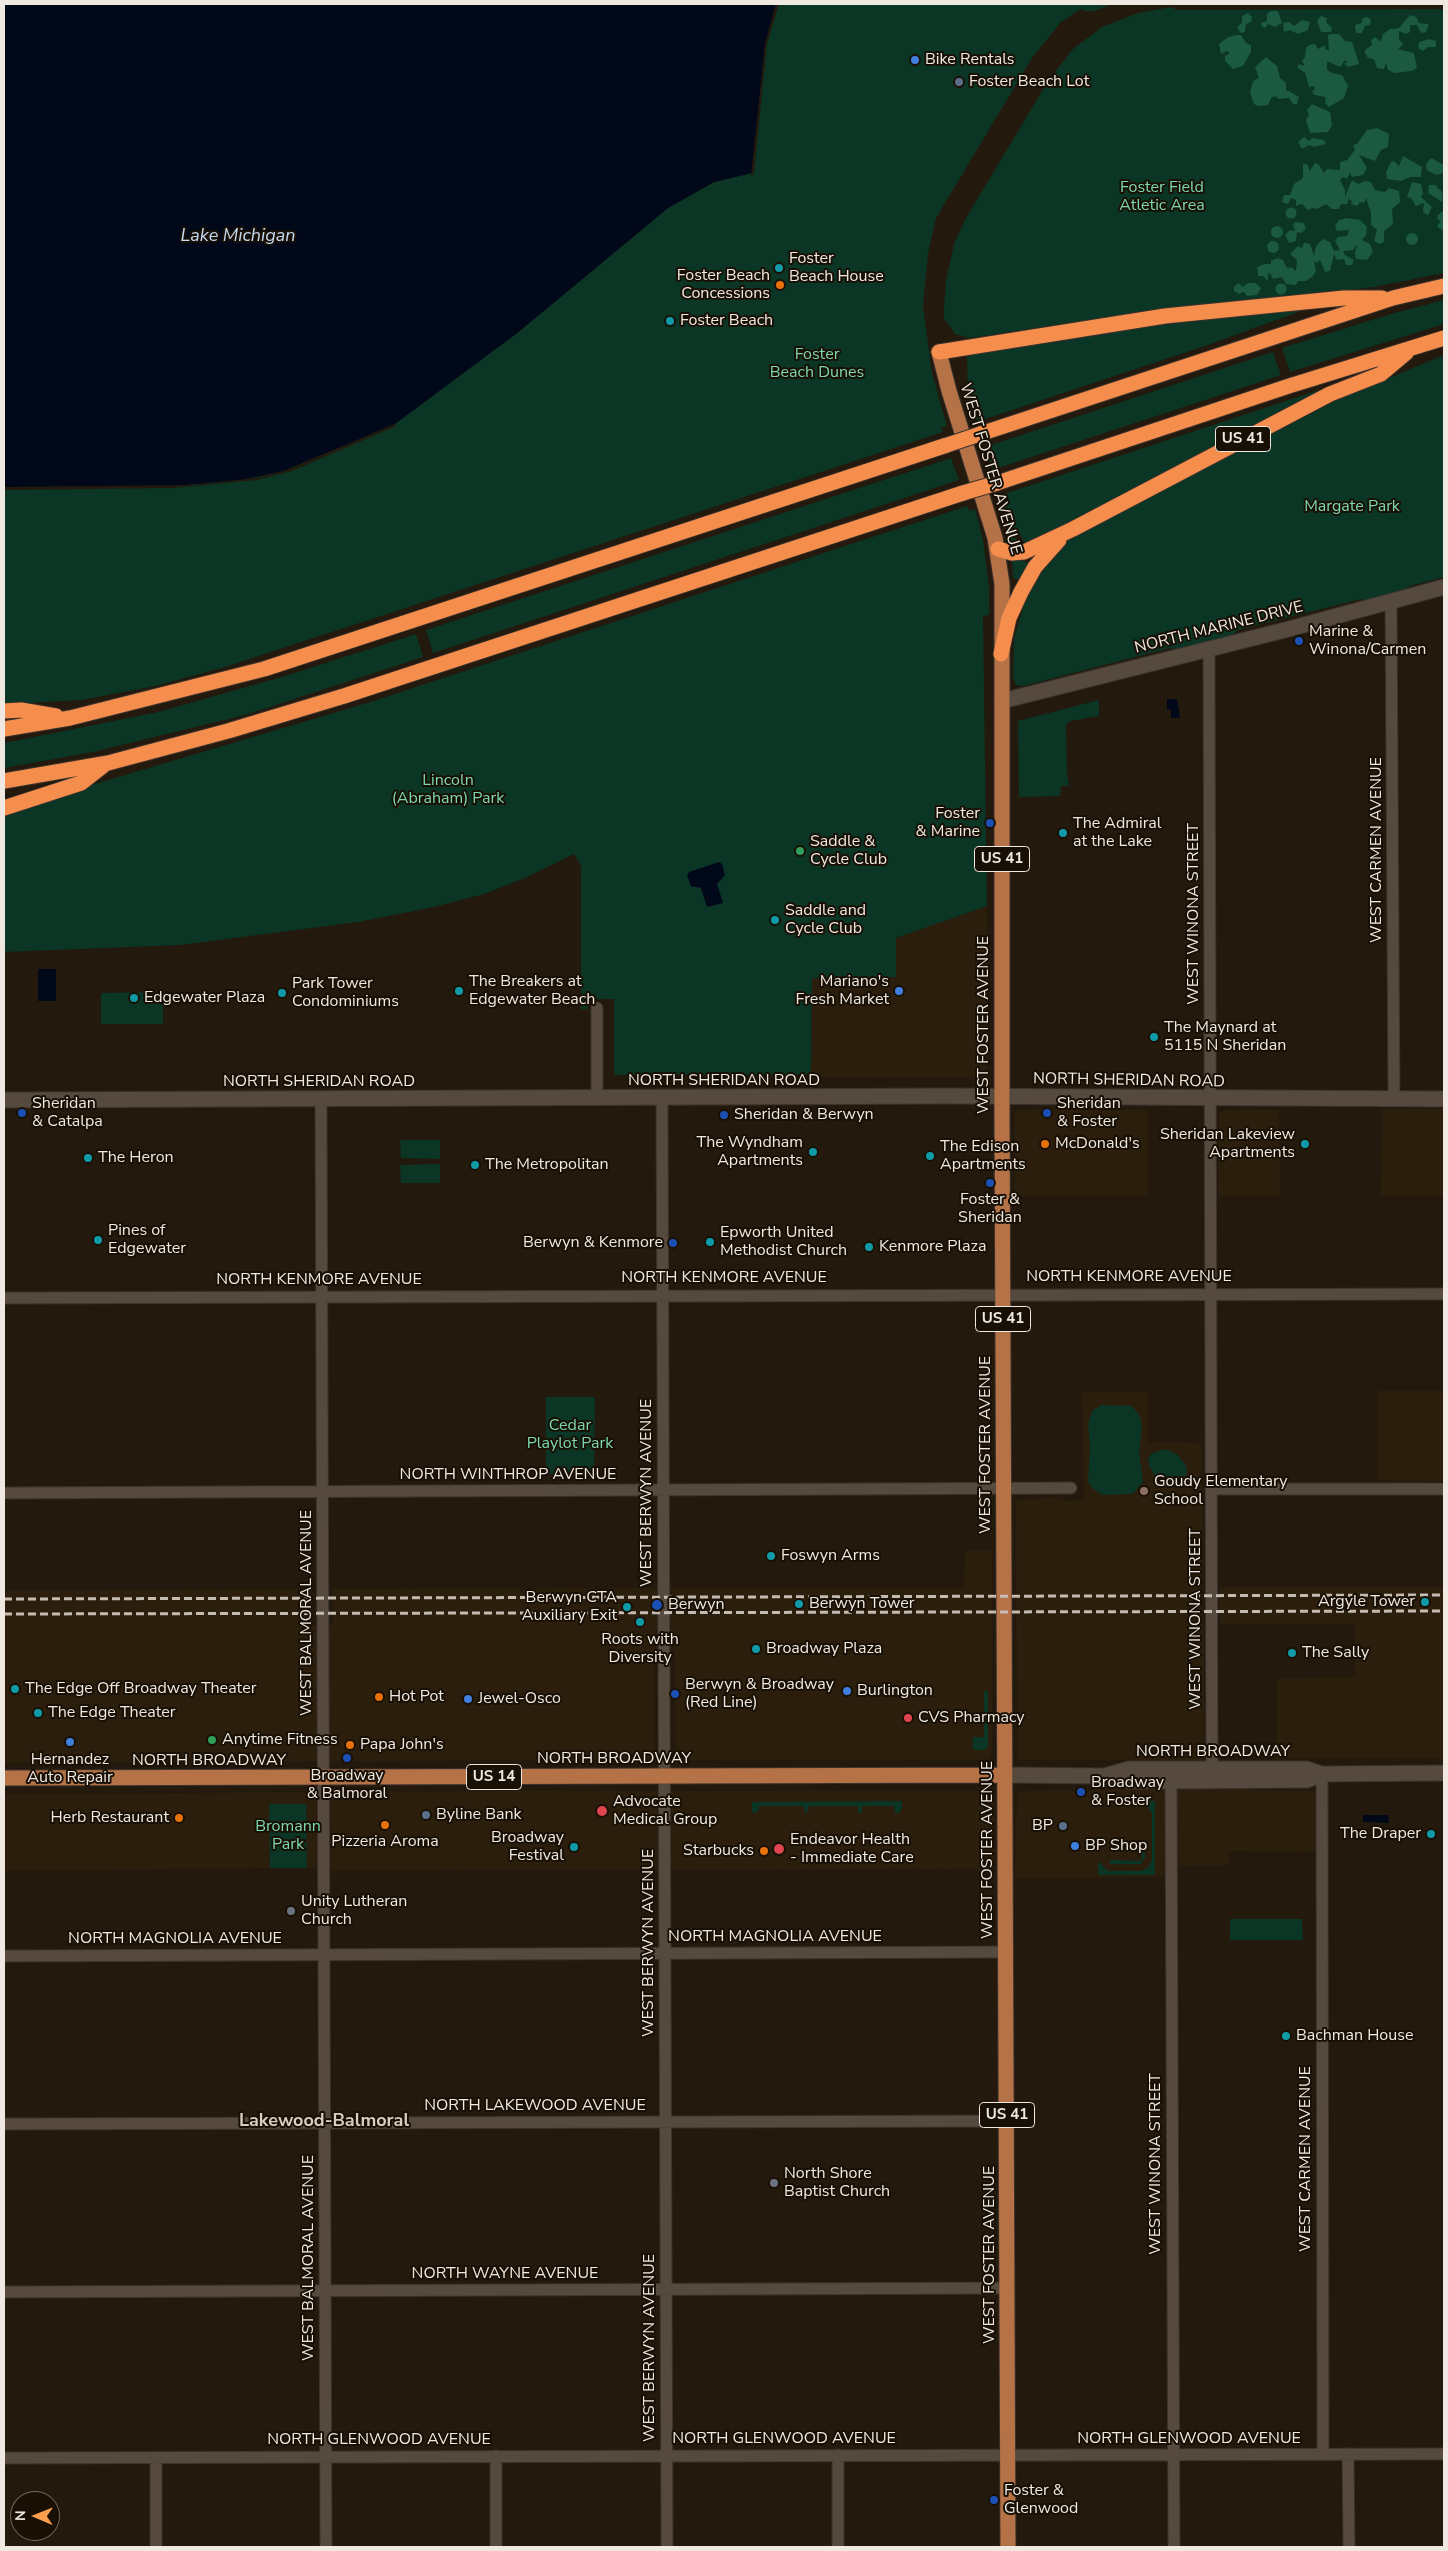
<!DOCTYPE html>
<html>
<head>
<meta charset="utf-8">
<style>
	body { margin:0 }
	#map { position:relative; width:1448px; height:2551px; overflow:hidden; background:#23190d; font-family:"Nunito Sans",sans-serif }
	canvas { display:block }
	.frame { position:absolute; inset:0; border:5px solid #f0e9e1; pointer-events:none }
	.north { position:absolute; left:10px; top:2491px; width:50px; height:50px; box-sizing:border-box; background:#191005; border:1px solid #6f675d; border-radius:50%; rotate:271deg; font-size:14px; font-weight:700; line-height:20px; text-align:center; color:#f0e9e1 }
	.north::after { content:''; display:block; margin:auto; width:18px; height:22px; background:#fa9f4f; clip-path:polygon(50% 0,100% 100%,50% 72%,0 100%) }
</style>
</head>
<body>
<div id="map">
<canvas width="1448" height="2551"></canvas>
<div class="frame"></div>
<div class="north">N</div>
</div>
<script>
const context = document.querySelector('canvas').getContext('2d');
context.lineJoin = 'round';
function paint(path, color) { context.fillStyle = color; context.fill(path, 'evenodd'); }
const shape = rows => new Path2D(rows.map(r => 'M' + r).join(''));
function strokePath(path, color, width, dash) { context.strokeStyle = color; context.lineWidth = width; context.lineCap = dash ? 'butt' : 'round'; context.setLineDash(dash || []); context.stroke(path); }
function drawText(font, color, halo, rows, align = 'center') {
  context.font = font + ' "Nunito Sans",sans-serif'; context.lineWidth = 4; context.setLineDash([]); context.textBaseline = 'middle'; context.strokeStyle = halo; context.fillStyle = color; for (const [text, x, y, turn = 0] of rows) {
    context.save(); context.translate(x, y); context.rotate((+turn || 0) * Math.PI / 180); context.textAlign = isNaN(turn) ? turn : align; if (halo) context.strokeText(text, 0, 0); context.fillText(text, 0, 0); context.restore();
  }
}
const built = shape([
	[987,906,987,1077,811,1077,812,977,896,938],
	[1382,1109,1444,1109,1444,1196,1381,1196],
	[1018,1110,1148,1110,1148,1196,1015,1196,1015,1113],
	[1225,1110,1279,1110,1280,1196,1218,1196,1219,1113],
	[1148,1391,1148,1442,1202,1443,1203,1574,1201,1587,1204,1644,1204,1760,1020,1760,1017,1753,1016,1502,1020,1500,1057,1498,1064,1501,1077,1501,1084,1497,1082,1392],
	[1377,1391,1444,1391,1444,1481,1377,1480],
	[965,1550,992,1550,992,1748,989,1758,985,1760,681,1760,676,1757,674,1642,671,1640,670,1588,964,1588],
	[1219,1587,1444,1587,1444,1759,1277,1759,1277,1678,1355,1677,1355,1624,1220,1625],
	[658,1588,659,1628,655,1631,655,1753,649,1760,4,1763,4,1590,312,1589,313,1625,333,1625,333,1589],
	[1119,1785,1250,1786,1252,1790,1323,1791,1322,1852,1229,1851,1230,1865,1174,1867,1174,1877,1015,1879,1017,1794,1023,1791,1110,1790],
	[494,1791,988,1791,994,1798,994,1869,325,1870,324,1868,307,1868,306,1804,269,1805,270,1868,4,1871,4,1794]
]);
const green = shape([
	[776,4,1112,4,1095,11,1085,11,1081,9,1061,22,1032,58,936,218,928,253,923,306,932,373,947,426,941,428,943,432,228,666,155,686,82,700,4,704,4,487,206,484,516,334,668,208,714,182,752,173,763,53],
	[1171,7,1177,10,1444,9,1444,273,1374,287,1075,322,969,338,955,334,944,318,944,310,946,280,954,244,966,218,1048,81,1073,49,1102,27,1138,13],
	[1444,300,1444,324,1290,372,1282,348,1391,314],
	[1300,309,1301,311,1208,345,976,422,968,397,967,357,971,354,1100,332],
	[1273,352,1281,375,992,470,985,447],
	[1444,355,1444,577,1410,586,1405,591,1366,601,1361,599,1238,630,1231,636,1177,650,1170,648,1023,686,1016,685,1013,677,1014,638,1029,589,1032,581,1063,544,1075,535,1339,399],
	[1328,387,1025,545,1021,536,1010,525,1001,495],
	[951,458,959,480,433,653,426,630],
	[967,506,969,511,975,509,983,539,989,586,989,615,983,616,987,906,896,938,896,977,812,978,811,1074,614,1075,614,999,594,999,588,1004,587,1009,581,1009,581,866,574,854,525,878,484,894,434,907,358,922,180,945,4,952,4,811,367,703],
	[1006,531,1016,538,1019,547,1009,543],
	[1024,559,1028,565,1019,579,1013,579,1012,560],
	[416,634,423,657,245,715,93,752,4,768,4,743,158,712,285,676],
	[1099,700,1099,716,1070,721,1066,725,1067,773,1069,786,1061,786,1060,796,1019,797,1018,721],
	[163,992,163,1024,101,1024,101,993],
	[400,1140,440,1140,440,1159,401,1158],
	[440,1164,440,1183,401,1183,400,1165],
	[546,1397,595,1397,594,1474,546,1474],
	[1101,1405,1132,1406,1140,1416,1142,1427,1139,1451,1143,1482,1133,1494,1102,1495,1092,1488,1088,1481,1090,1448,1088,1424,1092,1411],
	[1165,1449,1177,1454,1186,1466,1187,1474,1179,1483,1164,1483,1156,1477,1150,1468,1148,1460,1151,1454],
	[984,1691,988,1691,988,1747,984,1750,973,1750,973,1737,984,1737],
	[902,1801,902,1808,899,1814,895,1812,894,1806,862,1806,862,1814,859,1813,857,1806,809,1806,806,1814,803,1806,759,1806,758,1812,752,1813,752,1802],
	[1145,1801,1155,1801,1155,1875,1098,1875,1098,1861,1108,1871,1140,1871,1148,1868,1152,1860,1152,1814],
	[269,1804,306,1804,307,1868,270,1868],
	[1142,1852,1145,1852,1145,1857,1141,1864,1110,1864,1110,1860,1141,1861],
	[1230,1919,1302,1919,1303,1940,1230,1940]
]);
const forest = shape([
	[1271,11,1278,11,1282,23,1275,27,1268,24,1265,28,1262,27,1261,23,1267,21,1267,14],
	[1248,13,1252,17,1251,22,1246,24,1245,32,1240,33,1237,27,1242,23,1242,16],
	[1410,15,1416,17,1419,23,1428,24,1428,27,1426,32,1421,33,1417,25,1410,25,1410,32,1406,34,1399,31,1399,39,1403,44,1398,49,1414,53,1417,68,1412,71,1394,73,1388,70,1386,63,1384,69,1377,68,1374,59,1368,58,1365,53,1365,50,1372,45,1371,40,1375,37,1381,42,1383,34,1390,29,1399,28],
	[1321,16,1327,18,1326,22,1332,28,1331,32,1321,32,1317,21],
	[1367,17,1371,20,1370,25,1365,26,1362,33,1356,33,1355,25,1362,23,1362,19],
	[1302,20,1310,22,1308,30,1298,34,1290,30,1284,32,1283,23,1289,22,1294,26],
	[1331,34,1339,34,1345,41,1352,42,1359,64,1348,67,1344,64,1347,62,1345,60,1340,67,1327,61,1327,70,1332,73,1342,75,1348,86,1344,98,1329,107,1325,103,1326,97,1314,95,1312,91,1315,89,1314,86,1309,87,1305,73,1297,67,1299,64,1305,66,1302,61,1305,57,1306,48,1309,45,1315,44,1318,49,1325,45,1325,49,1329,51,1328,35],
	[1237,35,1241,35,1246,43,1251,45,1251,52,1243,66,1233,69,1225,61,1225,56,1230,53,1227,51,1221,54,1219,44,1228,37],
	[1429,39,1436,41,1436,47,1428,47,1423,51,1418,48,1419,42],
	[1266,57,1277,66,1280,78,1286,83,1286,91,1289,91,1299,97,1297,104,1293,104,1289,98,1279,99,1275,96,1271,98,1268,105,1258,106,1254,104,1250,93,1253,81,1259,78,1255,67],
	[1312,104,1330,112,1332,125,1328,132,1310,133,1306,120,1309,115,1307,110],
	[1377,128,1389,134,1388,147,1381,150,1375,161,1359,155,1367,168,1363,175,1352,177,1350,173,1347,179,1343,177,1340,180,1345,190,1345,197,1352,180,1358,184,1365,181,1371,182,1375,190,1385,192,1389,188,1399,191,1400,202,1392,209,1393,224,1384,231,1384,242,1379,244,1374,241,1377,230,1371,225,1371,213,1366,198,1364,203,1360,202,1357,206,1351,204,1352,201,1349,199,1347,204,1341,204,1339,209,1332,209,1326,204,1317,209,1312,208,1308,210,1302,204,1296,206,1296,200,1291,198,1288,204,1282,202,1284,195,1290,195,1294,184,1303,178,1303,164,1307,164,1310,171,1315,163,1319,165,1324,173,1327,169,1340,170,1340,162,1347,160,1355,150,1353,145,1357,144,1367,130],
	[1304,137,1309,141,1312,138,1324,140,1326,144,1314,147,1309,145,1302,149,1298,142],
	[1403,156,1422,167,1421,177,1410,177,1401,181,1387,179,1386,172,1391,162,1394,161,1399,166],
	[1431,158,1444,165,1444,173,1436,175,1427,170,1426,164],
	[1412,182,1421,184,1423,193,1421,197,1432,207,1428,215,1423,212,1424,203,1416,206,1411,198,1407,197],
	[1429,185,1435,185,1443,193,1442,202,1428,193],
	'1285.5 213a5.5 5.5 0 1 1 11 0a5.5 5.5 0 1 1-11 0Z',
	[1444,210,1444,232,1437,226,1441,221,1437,219,1438,215],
	[1346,218,1360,220,1367,227,1366,235,1362,240,1370,244,1373,252,1367,260,1356,259,1355,252,1358,244,1353,250,1343,251,1345,255,1354,260,1352,265,1346,265,1344,259,1337,260,1334,254,1330,271,1325,272,1320,260,1317,263,1314,261,1316,271,1313,276,1306,281,1298,281,1296,285,1286,284,1282,277,1273,279,1270,273,1268,274,1268,281,1263,276,1258,276,1257,267,1264,264,1271,264,1271,261,1277,258,1283,260,1287,268,1291,267,1296,271,1297,260,1290,254,1298,246,1302,248,1304,243,1310,244,1314,256,1316,246,1323,239,1330,242,1334,251,1340,250,1335,241,1338,237,1347,236,1349,230,1337,231,1335,226,1339,220],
	[1295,222,1304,223,1306,229,1301,233,1297,232,1296,241,1289,243,1285,235,1290,230,1295,231,1293,225],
	'1271 232a6 6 0 1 1 12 0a6 6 0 1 1-12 0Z',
	'1406 239a6 6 0 1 1 12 0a6 6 0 1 1-12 0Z',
	'1267 247a6 6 0 1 1 12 0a6 6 0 1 1-12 0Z',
	[1238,283,1243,287,1248,283,1255,283,1261,288,1257,295,1247,296,1244,292,1239,294,1234,291,1234,287],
	'1275.5 289a5.5 5.5 0 1 1 11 0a5.5 5.5 0 1 1-11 0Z'
]);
const water = shape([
	[4,4,776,4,765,44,752,173,714,182,668,208,516,334,395,424,284,471,242,480,172,486,4,487],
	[1167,699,1177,699,1180,718,1171,718,1171,710,1167,710],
	[719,862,722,864,725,875,717,884,723,903,707,907,701,888,691,886,687,875,689,872],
	[38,969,56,969,56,1001,38,1001],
	[1363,1815,1388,1815,1389,1823,1363,1822]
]);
const pier = shape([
	[776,4,779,4,767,44,754,173,751,176,765,44],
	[395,424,396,426,292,471,256,480,172,488,4,490,4,487,194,485,255,478,284,471]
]);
const street = shape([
	[1391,601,1394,1099],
	[1209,648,1212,1776],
	[321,1099,326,2547],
	[597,1099,597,1008],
	[662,1099,667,2547],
	[4,1298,1444,1294],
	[1211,1489,1444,1489],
	[4,1493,1071,1488],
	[1322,1774,1323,2454],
	[1171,1781,1174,2547],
	[4,1956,1006,1952],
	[4,2124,1007,2121],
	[4,2292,1007,2288],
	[1348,2454,1349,2547],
	[838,2455,838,2547],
	[496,2456,496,2547],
	[4,2458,1444,2454],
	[156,2458,156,2547]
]);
const secondary = shape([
	[1002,701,1285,630,1444,587],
	[4,1100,945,1096,1444,1099],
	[1005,1775,1105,1776,1128,1781,1171,1781,1307,1780,1322,1774,1444,1773],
	[1108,1775,1129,1769,1307,1769,1322,1774]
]);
const primary = shape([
	[939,352,949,391,995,538,1002,584,1002,1117,1008,2547],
	[4,1778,1005,1775]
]);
const highway = shape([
	[939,352,1165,316,1344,298,1382,298],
	[980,434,1393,298,1444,286],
	[997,483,1289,386,1444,338],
	[998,549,1012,553,1024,552,1073,529,1330,394,1381,374,1406,353],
	[1001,654,1009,618,1021,592,1035,567,1059,540],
	[4,711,21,710,56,716],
	[4,729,70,718,264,669,947,445],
	[4,781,108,763,228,731,344,696,963,493],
	[4,808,81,783,104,765]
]);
const rail = shape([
	[4,1599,1444,1595],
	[4,1614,1444,1611]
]);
const highwayBridge = shape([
	[947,445,980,434],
	[963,493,997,483]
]);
const markers = [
	[915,60,5,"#3f7fe0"],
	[959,82,5,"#5c6f8a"],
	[779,268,5,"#0f9aa8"],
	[780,285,5,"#e8710a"],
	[670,321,5,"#0f9aa8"],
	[1299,641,5,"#1a4fb4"],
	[990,823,5,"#1a4fb4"],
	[1063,833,5,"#0f9aa8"],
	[800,851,5,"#2e9e5b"],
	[775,920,5,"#0f9aa8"],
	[459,991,5,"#0f9aa8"],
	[899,991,5,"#3f7fe0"],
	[282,993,5,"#0f9aa8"],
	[134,998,5,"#0f9aa8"],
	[1154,1037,5,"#0f9aa8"],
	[22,1113,5,"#1a4fb4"],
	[1047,1113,5,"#1a4fb4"],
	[724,1115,5,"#1a4fb4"],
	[1045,1144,5,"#e8710a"],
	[1305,1144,5,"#0f9aa8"],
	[813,1152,5,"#0f9aa8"],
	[930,1156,5,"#0f9aa8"],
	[88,1158,5,"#0f9aa8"],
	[475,1165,5,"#0f9aa8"],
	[990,1183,5,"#1a4fb4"],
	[98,1240,5,"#0f9aa8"],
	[710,1242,5,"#0f9aa8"],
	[673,1243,5,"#1a4fb4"],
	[869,1247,5,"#0f9aa8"],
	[1144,1491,5,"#8d6e63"],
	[771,1556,5,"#0f9aa8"],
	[1425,1602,5,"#0f9aa8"],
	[799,1604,5,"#0f9aa8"],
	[657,1605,6,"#1a4fb4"],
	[627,1607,5,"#0f9aa8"],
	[640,1622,5,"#0f9aa8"],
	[756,1649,5,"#0f9aa8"],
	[1292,1653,5,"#0f9aa8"],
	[15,1689,5,"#0f9aa8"],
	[847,1691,5,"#3f7fe0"],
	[675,1694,5,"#1a4fb4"],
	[379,1697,5,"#e8710a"],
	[468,1699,5,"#3f7fe0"],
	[38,1713,5,"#0f9aa8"],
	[908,1718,5,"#e0444e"],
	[212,1740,5,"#2e9e5b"],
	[70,1742,5,"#3f7fe0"],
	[350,1745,5,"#e8710a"],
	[347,1758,5,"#1a4fb4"],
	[1081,1792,5,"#1a4fb4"],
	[602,1811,6,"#e0444e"],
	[426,1815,5,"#5c6f8a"],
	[179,1818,5,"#e8710a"],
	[385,1825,5,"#e8710a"],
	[1063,1826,5,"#5c6f8a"],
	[1431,1834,5,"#0f9aa8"],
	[1075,1846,5,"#3f7fe0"],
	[574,1847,5,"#0f9aa8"],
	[779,1849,6,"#e0444e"],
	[764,1851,5,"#e8710a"],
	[291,1911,5,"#6b7280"],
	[1286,2036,5,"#0f9aa8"],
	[774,2183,5,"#6b7280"],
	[994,2500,5,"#1a4fb4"]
];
const shields = [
	[1243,439,55],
	[1002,859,55],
	[1003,1319,55],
	[494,1777,55],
	[1007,2115,55]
];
const shieldNames = [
	["US 41",1243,439],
	["US 41",1002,859],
	["US 41",1003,1319],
	["US 14",494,1777],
	["US 41",1007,2115]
];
const poiNames = [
	["Bike Rentals",925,60],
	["Foster Beach Lot",969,82],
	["Foster",789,259],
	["Beach House",789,277],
	["Foster Beach",770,276,"right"],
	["Concessions",770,294,"right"],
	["Foster Beach",680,321],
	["Marine &",1309,632],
	["Winona/Carmen",1309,650],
	["Foster",980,814,"right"],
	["& Marine",980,832,"right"],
	["The Admiral",1073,824],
	["at the Lake",1073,842],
	["Saddle &",810,842],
	["Cycle Club",810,860],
	["Saddle and",785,911],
	["Cycle Club",785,929],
	["The Breakers at",469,982],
	["Edgewater Beach",469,1000],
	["Mariano's",889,982,"right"],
	["Fresh Market",889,1000,"right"],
	["Park Tower",292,984],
	["Condominiums",292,1002],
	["Edgewater Plaza",144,998],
	["The Maynard at",1164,1028],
	["5115 N Sheridan",1164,1046],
	["Sheridan",32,1104],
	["& Catalpa",32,1122],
	["Sheridan",1057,1104],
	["& Foster",1057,1122],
	["Sheridan & Berwyn",734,1115],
	["Sheridan Lakeview",1295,1135,"right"],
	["Apartments",1295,1153,"right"],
	["The Wyndham",803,1143,"right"],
	["Apartments",803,1161,"right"],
	["McDonald's",1055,1144],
	["The Edison",940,1147],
	["Apartments",940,1165],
	["The Heron",98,1158],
	["The Metropolitan",485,1165],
	["Foster &",990,1200,"center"],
	["Sheridan",990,1218,"center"],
	["Pines of",108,1231],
	["Edgewater",108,1249],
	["Epworth United",720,1233],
	["Methodist Church",720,1251],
	["Berwyn & Kenmore",663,1243,"right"],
	["Kenmore Plaza",879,1247],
	["Goudy Elementary",1154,1482],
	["School",1154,1500],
	["Foswyn Arms",781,1556],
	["Berwyn CTA",617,1598,"right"],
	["Auxiliary Exit",617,1616,"right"],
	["Argyle Tower",1415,1602,"right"],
	["Berwyn Tower",809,1604],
	["Berwyn",668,1605],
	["Roots with",640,1640,"center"],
	["Diversity",640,1658,"center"],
	["Broadway Plaza",766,1649],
	["The Sally",1302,1653],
	["Berwyn & Broadway",685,1685],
	["(Red Line)",685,1703],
	["The Edge Off Broadway Theater",25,1689],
	["Burlington",857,1691],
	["Hot Pot",389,1697],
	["Jewel-Osco",478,1699],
	["The Edge Theater",48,1713],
	["CVS Pharmacy",918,1718],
	["Anytime Fitness",222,1740],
	["Papa John's",360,1745],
	["Hernandez",70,1760,"center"],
	["Auto Repair",70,1778,"center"],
	["Broadway",347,1776,"center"],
	["& Balmoral",347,1794,"center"],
	["Broadway",1091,1783],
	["& Foster",1091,1801],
	["Advocate",613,1802],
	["Medical Group",613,1820],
	["Byline Bank",436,1815],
	["Herb Restaurant",169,1818,"right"],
	["BP",1053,1826,"right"],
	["The Draper",1421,1834,"right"],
	["Broadway",564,1838,"right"],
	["Festival",564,1856,"right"],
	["Endeavor Health",790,1840],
	["- Immediate Care",790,1858],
	["Pizzeria Aroma",385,1842,"center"],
	["BP Shop",1085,1846],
	["Starbucks",754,1851,"right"],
	["Unity Lutheran",301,1902],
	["Church",301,1920],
	["Bachman House",1296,2036],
	["North Shore",784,2174],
	["Baptist Church",784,2192],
	["Foster &",1004,2491],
	["Glenwood",1004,2509]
];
const parkNames = [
	["Foster Field",1162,188],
	["Atletic Area",1162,206],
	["Foster",817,355],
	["Beach Dunes",817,373],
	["Margate Park",1352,507],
	["Lincoln",448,781],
	["(Abraham) Park",448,799],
	["Cedar",570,1426],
	["Playlot Park",570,1444],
	["Bromann",288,1827],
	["Park",288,1845]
];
const streetNames = [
	["WEST FOSTER AVENUE",990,469,73],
	["NORTH MARINE DRIVE",1219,628,-14],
	["WEST CARMEN AVENUE",1377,850,-90],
	["WEST WINONA STREET",1194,914,-90],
	["WEST FOSTER AVENUE",984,1025,-90],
	["NORTH SHERIDAN ROAD",724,1081],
	["NORTH SHERIDAN ROAD",1129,1081,1],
	["NORTH SHERIDAN ROAD",319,1082],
	["NORTH KENMORE AVENUE",1129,1277],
	["NORTH KENMORE AVENUE",724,1278],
	["NORTH KENMORE AVENUE",319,1280],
	["WEST FOSTER AVENUE",986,1445,-90],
	["NORTH WINTHROP AVENUE",508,1475],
	["WEST BERWYN AVENUE",647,1493,-90],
	["WEST BALMORAL AVENUE",307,1613,-90],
	["WEST WINONA STREET",1196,1619,-90],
	["NORTH BROADWAY",1213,1752],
	["NORTH BROADWAY",614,1759],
	["NORTH BROADWAY",209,1761],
	["WEST FOSTER AVENUE",988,1850,-90],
	["NORTH MAGNOLIA AVENUE",775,1937],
	["NORTH MAGNOLIA AVENUE",175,1939],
	["WEST BERWYN AVENUE",649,1943,-90],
	["NORTH LAKEWOOD AVENUE",535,2106],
	["WEST CARMEN AVENUE",1306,2159,-90],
	["WEST WINONA STREET",1156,2164,-90],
	["WEST FOSTER AVENUE",990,2255,-90],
	["WEST BALMORAL AVENUE",309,2258,-90],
	["NORTH WAYNE AVENUE",505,2274],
	["WEST BERWYN AVENUE",650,2348,-90],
	["NORTH GLENWOOD AVENUE",784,2439],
	["NORTH GLENWOOD AVENUE",1189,2439],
	["NORTH GLENWOOD AVENUE",379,2440]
];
const waterNames = [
	["Lake Michigan",238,237]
];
const neighbourhoodNames = [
	["Lakewood-Balmoral",324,2122]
];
paint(built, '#2c1e0d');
paint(green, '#0b3525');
paint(forest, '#1b5940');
paint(water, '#000819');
paint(pier, '#23190d');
strokePath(street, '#3a322d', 13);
strokePath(secondary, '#3a322d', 17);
strokePath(primary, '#3a322d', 17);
strokePath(highway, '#3a322d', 17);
strokePath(street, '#554a3d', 11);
strokePath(secondary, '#554a3d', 15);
strokePath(primary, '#b57247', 15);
strokePath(highway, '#f58d4d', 15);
strokePath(rail, '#c4bcb3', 3, [8, 4]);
strokePath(highwayBridge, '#3a322d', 17, []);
strokePath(highwayBridge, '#f58d4d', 15);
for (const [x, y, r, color] of markers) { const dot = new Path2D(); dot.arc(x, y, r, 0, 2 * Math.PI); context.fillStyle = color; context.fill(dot); strokePath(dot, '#191005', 2); }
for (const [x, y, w] of shields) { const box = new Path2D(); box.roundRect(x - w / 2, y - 12.5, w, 25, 4); context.fillStyle = '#191005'; context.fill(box); strokePath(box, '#f0e9e1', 1); }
drawText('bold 15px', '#f0e9e1', null, shieldNames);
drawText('16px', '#f0e9e1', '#191005', poiNames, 'left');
drawText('16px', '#7ed8af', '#191005', parkNames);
drawText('16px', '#f0e9e1', '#191005', streetNames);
drawText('italic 18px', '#c3dbf4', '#191005', waterNames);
drawText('bold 18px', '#dbcebe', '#191005', neighbourhoodNames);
</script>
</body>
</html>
